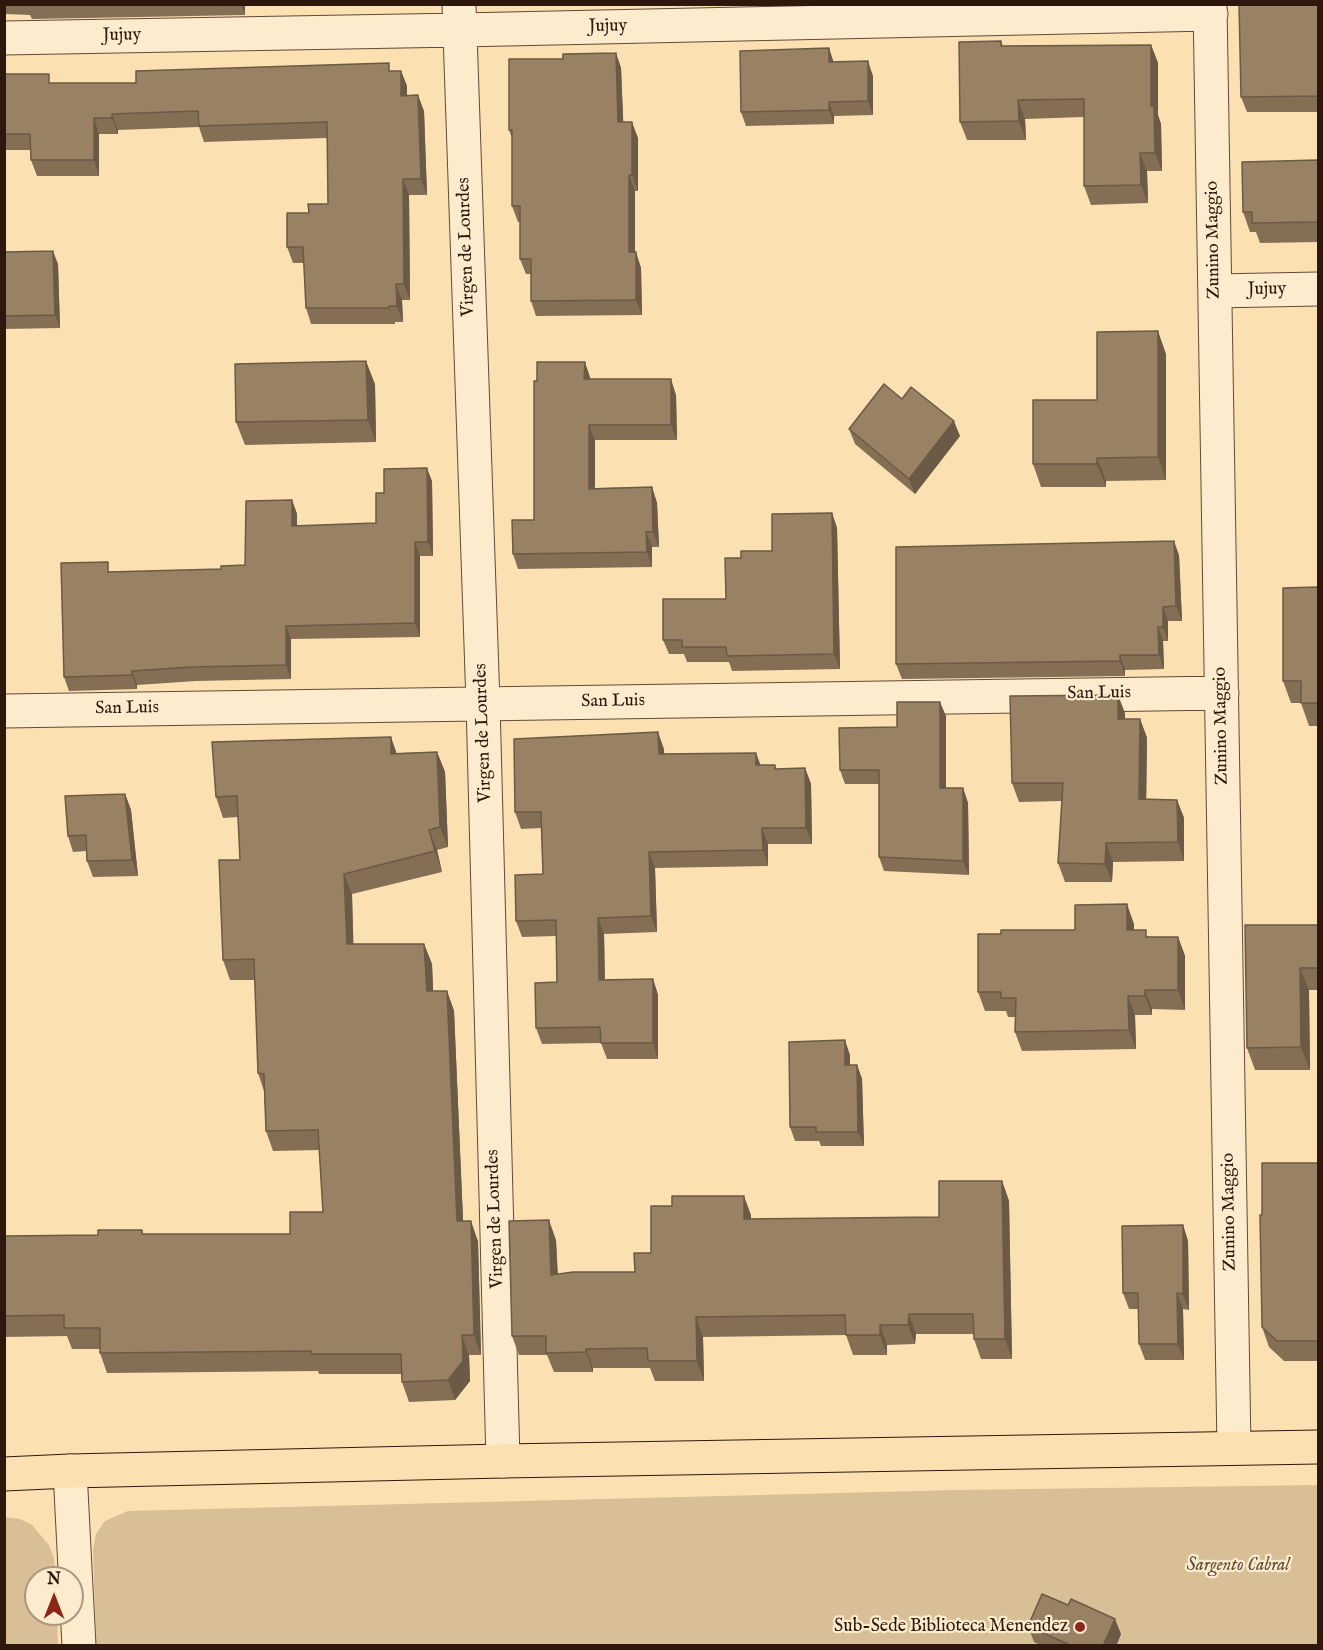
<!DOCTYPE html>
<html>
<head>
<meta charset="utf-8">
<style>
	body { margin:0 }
	#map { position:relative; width:1323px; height:1650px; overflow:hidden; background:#fbe1b2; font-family:"IM FELL English",serif }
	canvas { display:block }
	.frame { position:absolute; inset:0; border:6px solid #2e180d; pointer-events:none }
	.north { position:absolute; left:24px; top:1566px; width:60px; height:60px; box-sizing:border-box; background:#fceccd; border:2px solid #aa9780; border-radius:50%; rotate:0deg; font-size:16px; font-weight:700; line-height:24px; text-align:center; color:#2e180d }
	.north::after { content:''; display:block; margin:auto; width:21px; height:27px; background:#8f2418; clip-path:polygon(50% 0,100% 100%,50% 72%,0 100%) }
</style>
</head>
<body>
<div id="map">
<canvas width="1323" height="1650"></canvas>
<div class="frame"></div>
<div class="north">N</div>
</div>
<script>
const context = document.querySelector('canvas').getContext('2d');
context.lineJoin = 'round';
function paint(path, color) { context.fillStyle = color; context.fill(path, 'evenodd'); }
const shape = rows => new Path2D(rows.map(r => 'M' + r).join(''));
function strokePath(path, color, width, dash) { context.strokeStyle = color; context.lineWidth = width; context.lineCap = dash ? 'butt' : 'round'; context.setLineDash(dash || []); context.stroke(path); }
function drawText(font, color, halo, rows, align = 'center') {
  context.font = font + ' "IM FELL English",serif'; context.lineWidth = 4.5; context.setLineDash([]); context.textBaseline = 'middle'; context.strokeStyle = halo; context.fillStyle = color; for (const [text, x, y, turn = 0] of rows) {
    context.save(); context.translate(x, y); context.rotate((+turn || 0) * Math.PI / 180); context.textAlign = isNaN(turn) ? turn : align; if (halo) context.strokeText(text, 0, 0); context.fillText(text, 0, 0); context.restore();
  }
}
const green = shape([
	[1318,1485,1318,1645,96,1645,93,1549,96,1534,105,1521,128,1511,958,1490],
	[5,1517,20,1519,32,1525,49,1545,54,1558,56,1578,36,1578,36,1614,57,1614,58,1645,5,1645]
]);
const street = shape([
	[459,4,483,703,503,1461],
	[1210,4,1234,1448],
	[4,38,460,30,1211,14],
	[1215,291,1318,289],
	[4,711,1222,693],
	[70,1471,79,1646]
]);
const primary = shape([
	[4,1474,70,1471,503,1461,1318,1447]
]);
const wall = shape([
	[4,4,245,4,245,15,32,19,30,15,4,14],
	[1318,4,1318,112,1247,112,1241,97],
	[1001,41,1003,46,1151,45,1158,63,1158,115,1161,124,1162,171,1147,171,1148,203,1091,205,1084,186,1084,117,1025,119,1026,140,967,140,960,122],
	[616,53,621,68,623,122,638,138,638,191,635,191,635,252,641,268,642,315,536,316,531,301,531,274,526,274,520,259,520,222,518,222,512,206,512,138,509,130,563,59],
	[834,62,873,76,873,115,834,116,834,124,746,126,741,112],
	[392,71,401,71,407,86,407,96,424,111,427,195,409,195,410,300,402,300,403,322,395,322,395,324,311,324,306,308,304,263,293,263,287,247,309,213,328,204,327,138,204,142,199,127,118,130,118,134,99,134,99,176,37,176,31,160,31,150,4,150,4,74,52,83,136,83],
	[1318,160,1318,242,1260,243,1256,232,1250,232,1243,212],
	[4,252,58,264,60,328,4,329],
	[1166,354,1166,480,1106,481,1106,487,1041,487,1033,464,1097,400],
	[590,377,590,379,676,395,677,440,595,440,595,488,652,487,657,503,659,547,652,547,652,567,518,569,513,554,534,520],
	[375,384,376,442,245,445,236,422],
	[902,399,960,436,915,494,855,444,849,429],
	[432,481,433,556,420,556,420,637,291,639,291,679,196,681,137,685,137,689,69,691,64,677,112,572,221,569,245,565,292,500,297,514,297,526,376,523,384,493],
	[832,513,837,528,840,669,732,671,729,662,687,662,684,654,669,654,663,640,726,599,741,558,772,551],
	[1179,555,1182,621,1168,621,1168,641,1163,641,1164,669,1125,670,1125,676,902,679,896,664],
	[1318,587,1318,726,1309,726,1301,703,1291,703,1283,681],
	[1125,713,1125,719,1140,719,1147,738,1146,799,1177,800,1184,818,1184,861,1113,862,1112,882,1065,882,1058,863,1062,801,1019,802,1012,783],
	[946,716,946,788,963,788,968,803,969,875,884,871,879,857,879,784,845,784,840,770,897,727],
	[664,749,664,754,756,753,760,765,775,765,776,769,805,768,811,784,812,844,768,844,768,866,655,868,657,932,604,934,605,980,653,979,658,995,658,1059,607,1059,601,1043,542,1044,536,1028,557,982,556,936,522,937,516,921,543,874,541,828,521,829,515,812],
	[437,752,445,772,448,847,437,850,442,872,352,894,353,944,424,944,432,964,433,991,447,991,454,1011,463,1221,478,1241,481,1355,469,1355,470,1381,455,1400,409,1402,402,1382,402,1374,319,1374,318,1371,107,1373,100,1353,100,1349,72,1349,67,1336,4,1337,4,1236,98,1235,142,1230,143,1234,290,1234,323,1212,319,1150,273,1151,266,1131,264,1091,258,1073,255,980,230,980,223,960,240,860,238,817,223,818,216,797,397,753],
	[125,794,131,810,138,876,93,877,87,861,87,851,73,852,68,836],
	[1134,924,1134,930,1149,937,1178,937,1185,956,1185,1010,1152,1009,1152,1015,1135,1015,1136,1049,1022,1051,1015,1032,1015,1017,1008,1017,1006,1011,985,1011,978,992,1075,930],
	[1318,925,1318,990,1309,990,1310,1070,1255,1070,1247,1048],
	[850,1055,850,1065,857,1065,862,1079,864,1146,821,1146,819,1141,795,1141,790,1127],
	[1318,1163,1318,1361,1284,1361,1269,1347,1262,1327,1262,1215],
	[1002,1181,1009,1201,1012,1359,981,1359,974,1339,974,1334,916,1334,915,1344,887,1345,887,1355,853,1355,846,1335,703,1337,704,1381,655,1381,650,1368,593,1368,593,1372,554,1372,547,1355,519,1355,512,1336,556,1240,558,1274,635,1272,651,1253,751,1215,751,1219,939,1217],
	[1183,1225,1188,1241,1189,1310,1183,1309,1184,1360,1145,1360,1139,1344,1138,1309,1129,1309,1123,1293],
	[1028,1626,1121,1634,1116,1646,1042,1646,1034,1642]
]);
const shadedWall = shape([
	[241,4,245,4,245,15],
	[1151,45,1158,63,1158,115,1161,124,1162,171,1155,153,1151,106],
	[829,48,834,63,829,62],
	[616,53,621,68,624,138,618,122],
	[868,61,873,76,873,115,868,101],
	[401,71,407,86,407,112,401,96],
	[418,95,424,111,427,195,421,179],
	[1018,100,1025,119,1026,140,1019,121],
	[829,102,834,116,834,124,829,110],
	[112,114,118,130,118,134,112,118],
	[94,118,99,134,99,176,94,160],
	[632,122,638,138,638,191,632,175],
	[1140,153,1147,171,1148,203,1141,185],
	[629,175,635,191,635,268,629,252],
	[403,179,409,195,410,300,404,284],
	[53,251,58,264,60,328,55,315],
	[636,252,641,268,642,315,636,300],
	[396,284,402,300,403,322,397,306],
	[1158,331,1166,354,1166,480,1158,457],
	[366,361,375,384,376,442,368,420],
	[585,362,590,377,589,395,584,379],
	[671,379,676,395,677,440,671,425],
	[954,421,960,436,915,494,909,479],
	[589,425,595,440,595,504,589,489],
	[1097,458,1106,481,1106,487,1097,464],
	[427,468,432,481,433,556,428,542],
	[652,487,657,503,659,547,653,532],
	[292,500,297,514,297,540,292,526],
	[832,513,837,528,840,669,834,654],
	[646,532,652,547,652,567,647,552],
	[1174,541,1179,555,1182,621,1176,606],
	[415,542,420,556,420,637,415,623],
	[1163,607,1168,621,1168,641,1163,627],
	[286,626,291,639,291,679,286,665],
	[1158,627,1163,641,1164,669,1159,655],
	[1120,655,1125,670,1125,676,1120,661],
	[132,671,137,685,137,689,132,675],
	[1118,695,1125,713,1125,738,1118,719],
	[940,702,946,716,946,803,940,788],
	[1140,719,1147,738,1146,818,1139,799],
	[658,732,664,749,665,771,659,754],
	[391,737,398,757,391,754],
	[437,752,445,772,448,847,440,827],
	[756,753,762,769,756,765],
	[805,768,811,784,812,844,806,828],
	[963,788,968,803,969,875,963,861],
	[125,794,131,810,138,876,132,860],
	[1177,800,1184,818,1184,861,1178,842],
	[762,828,768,844,768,866,763,850],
	[429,830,437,850,442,872,435,851],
	[1106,843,1113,862,1112,882,1105,864],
	[649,852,655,868,657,932,651,916],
	[344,874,352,894,354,964,347,944],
	[1127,904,1134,924,1134,949,1127,930],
	[598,918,604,934,605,996,599,980],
	[1178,937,1185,956,1185,1010,1178,990],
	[424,944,432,964,434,1011,427,991],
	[1300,968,1309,990,1310,1070,1301,1047],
	[653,979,658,995,658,1059,653,1043],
	[1145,990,1152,1009,1152,1015,1145,996],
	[447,991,454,1011,464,1242,457,1221],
	[1128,996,1135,1015,1136,1049,1129,1030],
	[845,1040,850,1055,850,1079,845,1065],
	[857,1065,862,1079,864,1146,858,1132],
	[1002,1181,1009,1201,1012,1359,1005,1339],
	[744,1196,751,1215,751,1239,744,1219],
	[549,1220,556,1240,558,1294,551,1275],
	[471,1221,478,1241,481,1355,474,1335],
	[1183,1225,1188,1241,1189,1310,1183,1294],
	[1177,1293,1183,1309,1184,1360,1178,1344],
	[909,1314,916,1334,915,1344,908,1325],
	[696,1317,703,1337,704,1381,697,1361],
	[880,1325,887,1345,887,1355,880,1335],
	[462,1335,469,1355,470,1381,455,1400,448,1380],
	[586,1349,593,1368,593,1372,586,1352],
	[1115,1619,1121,1634,1116,1646,1103,1646]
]);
const building = shape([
	[1239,4,1318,4,1318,96,1241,97,1239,4],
	[1001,41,1001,46,1151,45,1151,106,1154,106,1155,153,1140,153,1141,185,1084,186,1084,99,1018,100,1019,121,960,122,959,42,1001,41],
	[829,48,829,62,868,61,868,101,829,102,829,110,741,112,740,51,829,48],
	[616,53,618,122,632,122,632,175,629,175,629,252,636,252,636,300,531,301,531,259,520,259,520,206,512,206,512,130,509,130,509,59,563,59,563,54,616,53],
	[389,63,389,71,401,71,401,96,418,95,421,179,403,179,404,284,396,284,397,306,389,306,389,308,306,308,303,247,287,247,287,213,309,213,308,204,328,204,327,122,199,126,198,111,112,114,112,118,94,118,94,160,31,160,30,134,4,134,4,74,49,74,49,83,136,83,136,71,389,63],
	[1318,160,1318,222,1252,223,1252,212,1243,212,1242,162,1318,160],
	[53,251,55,315,4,316,4,252,53,251],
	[1158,331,1158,457,1097,458,1097,464,1033,464,1033,400,1097,400,1097,332,1158,331],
	[366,361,368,420,236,422,235,364,366,361],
	[537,362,585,362,584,379,671,379,671,425,589,425,589,489,652,487,653,532,646,532,647,552,513,554,512,520,534,520,534,381,537,381,537,362],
	[884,384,902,399,911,387,954,421,909,479,849,429,884,384],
	[427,468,428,542,415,542,415,623,286,626,286,665,191,667,132,671,132,675,64,677,61,563,108,562,108,572,221,569,221,566,245,565,246,501,292,500,292,526,376,523,376,493,384,493,384,469,427,468],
	[832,513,834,654,727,656,726,647,682,647,682,640,663,640,663,599,726,599,725,558,741,558,741,551,772,551,772,514,832,513],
	[1174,541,1176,606,1163,607,1163,627,1158,627,1159,655,1120,655,1120,661,896,664,896,547,1174,541],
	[1318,587,1318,703,1301,703,1301,681,1283,681,1283,588,1318,587],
	[1118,695,1118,719,1140,719,1139,799,1177,800,1178,842,1106,843,1105,864,1058,863,1063,783,1012,783,1010,696,1118,695],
	[897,702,940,702,940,788,963,788,963,861,879,857,879,770,840,770,839,728,897,727,897,702],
	[658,732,659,754,756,753,756,765,775,765,775,769,805,768,806,828,762,828,763,850,649,852,651,916,598,918,599,980,653,979,653,1043,601,1043,600,1027,536,1028,535,983,557,982,556,920,516,921,515,875,543,874,541,812,515,812,514,739,658,732],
	[391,737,391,754,437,752,440,827,429,830,435,851,344,874,347,944,424,944,427,991,447,991,457,1221,471,1221,474,1335,462,1335,463,1361,448,1380,402,1382,401,1354,311,1354,311,1351,100,1353,100,1328,64,1328,64,1315,4,1316,4,1236,98,1235,98,1230,142,1230,142,1234,290,1234,290,1212,323,1212,318,1130,266,1131,264,1074,258,1073,254,959,223,960,219,860,240,860,237,796,216,797,212,742,391,737],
	[125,794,132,860,87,861,86,835,68,836,65,796,125,794],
	[1127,904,1127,930,1146,930,1146,937,1178,937,1178,990,1145,990,1145,996,1128,996,1129,1030,1015,1032,1016,998,1001,998,1001,992,978,992,978,934,1001,934,1001,930,1075,930,1075,905,1127,904],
	[1245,925,1318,925,1318,968,1300,968,1301,1047,1247,1048,1245,925],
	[845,1040,845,1065,857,1065,858,1132,816,1132,816,1127,790,1127,789,1042,845,1040],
	[1262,1163,1318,1163,1318,1341,1277,1341,1262,1327,1260,1215,1262,1215,1262,1163],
	[939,1181,1002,1181,1005,1339,974,1339,973,1314,909,1314,908,1325,880,1325,880,1335,846,1335,845,1315,696,1317,697,1361,648,1361,647,1348,586,1349,586,1352,546,1353,546,1336,512,1336,509,1221,549,1220,551,1275,573,1272,635,1272,634,1253,651,1253,651,1206,672,1206,672,1196,744,1196,744,1219,939,1217,939,1181],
	[1183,1225,1183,1294,1177,1293,1178,1344,1139,1344,1138,1293,1123,1293,1122,1226,1183,1225],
	[1042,1594,1068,1605,1071,1599,1115,1619,1103,1646,1072,1646,1028,1626,1042,1594]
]);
const markers = [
	[1080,1627,6,"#8f2418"]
];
const streetNames = [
	["Jujuy",608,27,-1],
	["Jujuy",122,36,-1],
	["Zunino Maggio",1214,240,-91],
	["Virgen de Lourdes",467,247,-92],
	["Jujuy",1267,290,-1],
	["San Luis",1099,694,-1],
	["San Luis",613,702,-1],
	["San Luis",127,709,-1],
	["Zunino Maggio",1222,726,-91],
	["Virgen de Lourdes",484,733,-92],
	["Zunino Maggio",1230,1212,-91],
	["Virgen de Lourdes",496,1219,-92]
];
const parkNames = [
	["Sargento Cabral",1238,1566]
];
const poiNames = [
	["Sub-Sede Biblioteca Menendez",1068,1627]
];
paint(green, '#d8bf96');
strokePath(street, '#614a36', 35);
strokePath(primary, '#2e180d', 35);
strokePath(street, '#fceccd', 33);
strokePath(primary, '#fbe1b2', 33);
paint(wall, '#846f55');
paint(shadedWall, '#6b5a45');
paint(building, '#998163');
strokePath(building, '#6b5a45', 1.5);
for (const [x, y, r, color] of markers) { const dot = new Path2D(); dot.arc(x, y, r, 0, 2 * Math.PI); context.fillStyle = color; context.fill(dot); strokePath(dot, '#fceccd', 2); }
drawText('18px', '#2e180d', '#fceccd', streetNames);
drawText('italic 18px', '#614a36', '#fceccd', parkNames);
drawText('18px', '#2e180d', '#fceccd', poiNames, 'right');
</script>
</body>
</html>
